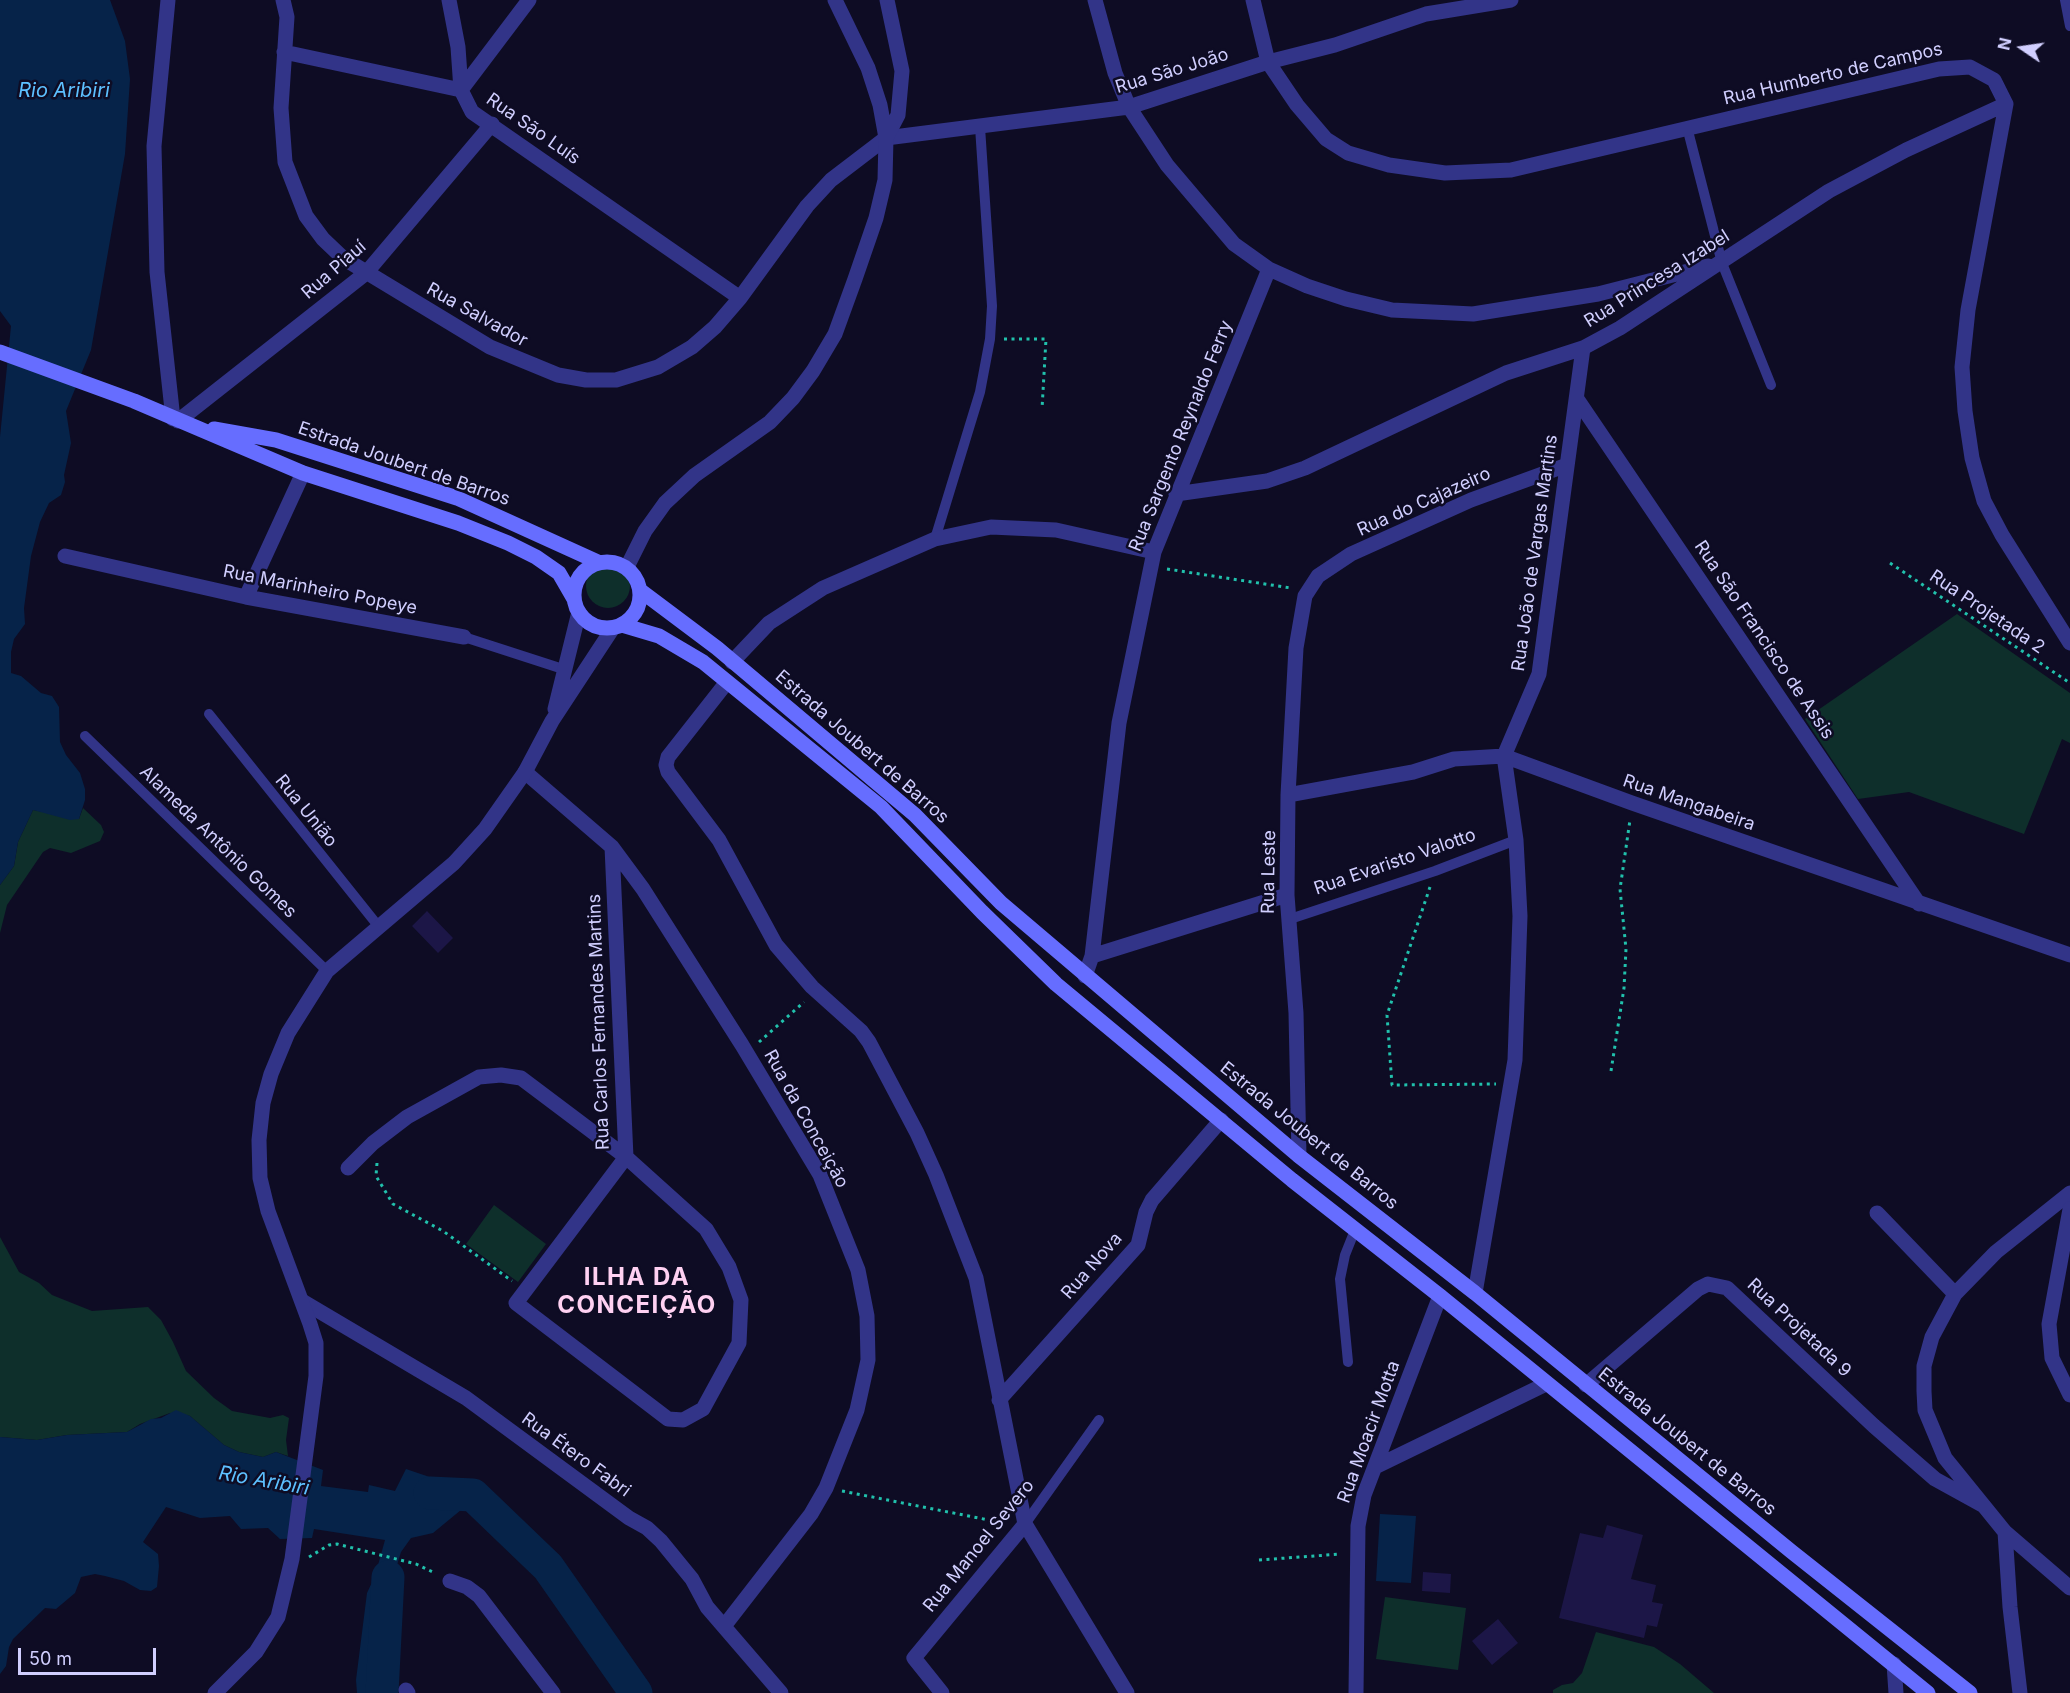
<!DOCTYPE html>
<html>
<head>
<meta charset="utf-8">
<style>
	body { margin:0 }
	#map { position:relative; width:2070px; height:1693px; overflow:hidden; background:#0e0c24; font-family:Inter,sans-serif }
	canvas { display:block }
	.north { position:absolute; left:1992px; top:18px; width:60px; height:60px; -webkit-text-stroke:4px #0e0c24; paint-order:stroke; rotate:283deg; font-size:16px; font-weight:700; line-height:24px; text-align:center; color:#d1cfff }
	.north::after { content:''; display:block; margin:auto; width:21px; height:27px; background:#d1cfff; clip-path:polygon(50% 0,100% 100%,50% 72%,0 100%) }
	.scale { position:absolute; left:18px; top:1648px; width:138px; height:27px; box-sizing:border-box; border:3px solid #d1cfff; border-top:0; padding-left:8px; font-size:18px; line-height:21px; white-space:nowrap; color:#d1cfff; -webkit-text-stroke:4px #0e0c24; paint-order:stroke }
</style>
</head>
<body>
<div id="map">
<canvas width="2070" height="1693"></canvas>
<div class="north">N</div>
<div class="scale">50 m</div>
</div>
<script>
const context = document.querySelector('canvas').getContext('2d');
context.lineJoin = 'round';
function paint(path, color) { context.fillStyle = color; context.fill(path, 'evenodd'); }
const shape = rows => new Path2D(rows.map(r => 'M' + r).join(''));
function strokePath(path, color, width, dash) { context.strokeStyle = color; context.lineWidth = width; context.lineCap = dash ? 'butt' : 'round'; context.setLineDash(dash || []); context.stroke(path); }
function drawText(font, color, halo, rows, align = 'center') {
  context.font = font + ' Inter,sans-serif'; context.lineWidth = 5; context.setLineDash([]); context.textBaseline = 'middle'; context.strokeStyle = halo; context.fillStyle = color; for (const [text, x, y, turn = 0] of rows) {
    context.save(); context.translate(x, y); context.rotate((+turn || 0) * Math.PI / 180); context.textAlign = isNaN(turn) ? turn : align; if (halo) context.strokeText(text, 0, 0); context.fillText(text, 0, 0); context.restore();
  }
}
const green = shape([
	'586 586a22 22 0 1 1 44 0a22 22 0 1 1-44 0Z',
	[1957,614,2070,693,2070,743,2062,739,2024,834,1909,792,1858,799,1805,719],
	[83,808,101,825,104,832,100,841,71,853,50,848,43,852,7,905,0,933,0,885,14,866,18,842,33,810,79,819],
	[494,1205,546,1244,518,1282,466,1244],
	[0,1237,19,1272,39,1283,52,1295,92,1311,148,1307,161,1320,173,1342,186,1371,214,1398,232,1411,270,1418,283,1415,289,1418,286,1440,288,1456,276,1452,263,1457,239,1452,224,1445,190,1416,170,1413,140,1424,127,1432,67,1435,37,1440,0,1437],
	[1385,1597,1466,1608,1458,1670,1376,1659],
	[1596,1632,1654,1647,1680,1664,1714,1693,1553,1693,1553,1690,1562,1685,1573,1683,1582,1673]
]);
const water = shape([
	[0,0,110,0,125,41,130,79,125,154,91,350,66,411,71,443,64,475,65,482,61,495,49,503,40,522,31,556,24,608,25,624,14,639,11,652,11,673,21,676,41,693,52,696,59,707,60,742,66,755,80,773,85,789,85,800,79,819,70,820,33,810,18,842,14,866,0,885,0,437,11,326,0,311],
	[176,1410,190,1416,224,1445,239,1452,263,1457,276,1452,323,1470,321,1486,368,1492,369,1485,395,1491,406,1469,477,1493,467,1505,433,1533,411,1538,401,1552,392,1581,377,1659,391,1671,382,1683,380,1693,357,1693,356,1680,367,1593,375,1576,385,1540,314,1529,312,1538,280,1539,268,1528,241,1529,230,1516,200,1518,166,1507,143,1542,158,1554,159,1566,157,1587,151,1591,140,1590,124,1581,105,1576,95,1574,81,1577,75,1593,56,1609,45,1608,13,1639,9,1647,6,1666,0,1674,0,1437,37,1440,67,1435,127,1432,151,1419,161,1418],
	[1380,1514,1416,1516,1411,1583,1376,1581]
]);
const river = shape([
	[430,1493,473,1495,548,1567,636,1693],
	[382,1693,388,1577]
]);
const building = shape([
	[427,911,453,938,438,953,412,926],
	[1607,1525,1643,1535,1631,1579,1656,1585,1652,1602,1663,1604,1657,1627,1647,1625,1644,1638,1559,1618,1580,1533,1603,1538],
	[1423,1572,1451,1574,1450,1593,1422,1591],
	[1498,1619,1518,1643,1492,1665,1472,1641]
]);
const path = shape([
	[1004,339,1046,339,1042,409],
	[1890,563,2070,683],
	[1167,569,1291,588],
	[1430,887,1387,1015,1392,1085,1496,1084],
	[759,1042,804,1002],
	[1611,1071,1624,988,1626,949,1620,889,1630,820],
	[377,1163,376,1176,393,1204,443,1231,512,1281],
	[842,1491,1004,1523],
	[309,1557,329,1545,337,1544,416,1564,435,1573],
	[1259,1560,1341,1554]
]);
const service = shape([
	[2065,0,2070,26],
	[1687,127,1722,263,1771,385],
	[935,539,980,392,990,339,992,306,980,127],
	[464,637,566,670],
	[209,714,379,927],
	[85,736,327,971],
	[1287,920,1435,871,1516,840],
	[1348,1362,1340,1279,1345,1255,1355,1230],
	[1025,1524,1099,1420]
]);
const minor = shape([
	[168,0,154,146,157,272,173,419],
	[283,0,287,17,281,108,285,162,306,216,323,239,343,258,490,347,558,375,586,380,616,380,658,367,692,347,715,327,740,298,807,206,831,180,886,138,1129,107,1268,62,1335,45,1426,14,1511,0],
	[449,0,458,47,461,90],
	[1095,0,1115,73,1129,107,1167,165,1234,244,1269,269,1307,286,1346,299,1392,310,1473,314,1598,294,1708,266],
	[1253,0,1268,62,1297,105,1326,139,1348,153,1389,165,1445,173,1511,170,1939,69,1970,67,1994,80,2006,104,1968,310,1962,367,1965,411,1972,458,1984,501,2002,535,2070,643],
	[284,52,461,90,472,112,740,298],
	[461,90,529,0],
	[1577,399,1919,904],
	[178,421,366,273,492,124],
	[1176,494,1267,481,1305,468,1506,373,1583,348,1620,328,1829,191,1906,150,2006,104],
	[65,556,246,597,464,637],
	[246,597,303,473],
	[732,662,769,623,823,588,935,539,991,527,1056,530,1154,552],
	[727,682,668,757,666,765,668,772,719,840,776,945,812,987,861,1031,869,1042,917,1133,936,1175,976,1278,1025,1524,1127,1693],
	[525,772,612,847,643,889,742,1045,820,1175,858,1270,867,1316,868,1360,857,1410,826,1488,811,1514,725,1625],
	[1288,795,1413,772,1454,759,1504,756,1632,803,2070,955],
	[1092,956,1287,895],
	[1085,976,1092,956,1119,723,1154,552,1269,269],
	[1299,1156,1296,1013,1287,895,1288,795,1296,648,1305,596,1318,576,1351,554,1471,500,1567,465],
	[348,1168,373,1143,407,1117,479,1077,501,1075,521,1078,626,1157,706,1229,729,1267,741,1300,739,1343,703,1409,683,1420,668,1419,516,1303,626,1157,612,847],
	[2070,1193,1996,1252,1955,1294,1932,1337,1924,1366,1924,1391,1925,1410,1945,1458,2005,1532,2070,1588],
	[1877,1213,1955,1294],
	[1475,1293,1515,1060,1520,916,1516,840,1504,756,1539,674,1583,348],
	[302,1301,466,1398,629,1518,647,1528,661,1541,692,1579,707,1607,781,1693],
	[1586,1385,1698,1289,1708,1284,1727,1288,1874,1426,1935,1479,1984,1506],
	[999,1400,1138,1245,1146,1212,1152,1200,1221,1120],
	[1375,1467,1546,1384],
	[2005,1532,2010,1607,2020,1693],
	[450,1581,467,1587,479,1596,553,1693],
	[1894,1664,1896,1693],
	[406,1690,408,1693],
	[942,1693,914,1658,1025,1524],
	[1356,1693,1358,1526,1364,1495,1440,1296]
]);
const tertiary = shape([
	[886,138,898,115,902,71,887,0],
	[627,567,645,531,665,503,695,475,770,422,793,398,813,371,835,334,855,279,876,218,885,180,886,138,880,105,868,68,835,0],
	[555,709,579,612],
	[2070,1209,2049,1324,2052,1358,2070,1395],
	[215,1693,256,1652,278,1617,292,1559,316,1376,316,1343,310,1324,268,1211,260,1178,259,1140,263,1103,271,1074,288,1033,327,971,454,863,485,829,525,772,552,721,613,628]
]);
const secondary = shape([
	[0,352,134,401,303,473,458,523,508,543,536,557,559,573,574,599],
	[214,429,276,440,457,498,598,562],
	'574 595a33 33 0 1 1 66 0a33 33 0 1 1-66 0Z',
	[641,591,717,648,915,815,1001,903,1299,1156,1475,1293,1792,1552,1970,1693],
	[622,625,659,636,703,662,881,807,982,912,1056,984,1292,1180,1440,1296,1928,1693]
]);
const streetNames = [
	["Rua São João",1172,71,-17],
	["Rua Humberto de Campos",1833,74,-13],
	["Rua São Luís",533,129,35],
	["Rua Piauí",334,270,-41],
	["Rua Princesa Izabel",1657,279,-32],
	["Rua Salvador",477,315,29],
	["Rua Sargento Reynaldo Ferry",1181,436,-68],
	["Estrada Joubert de Barros",404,464,19],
	["Rua do Cajazeiro",1424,502,-24],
	["Rua João de Vargas Martins",1535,553,-82],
	["Rua Marinheiro Popeye",320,590,11],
	["Rua Projetada 2",1987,612,34],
	["Rua São Francisco de Assis",1764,640,56],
	["Estrada Joubert de Barros",862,747,41],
	["Rua Mangabeira",1689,803,19],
	["Rua União",306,811,51],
	["Alameda Antônio Gomes",218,842,44],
	["Rua Evaristo Valotto",1395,862,-19],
	["Rua Leste",1269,872,-89],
	["Rua Carlos Fernandes Martins",599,1022,-92],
	["Rua da Conceição",806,1119,61],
	["Estrada Joubert de Barros",1309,1136,39],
	["Rua Nova",1092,1266,-49],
	["Rua Projetada 9",1799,1328,43],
	["Rua Moacir Motta",1369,1432,-70],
	["Estrada Joubert de Barros",1687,1442,39],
	["Rua Étero Fabri",576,1455,36],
	["Rua Manoel Severo",979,1546,-51]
];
const waterNames = [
	["Rio Aribiri",64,91],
	["Rio Aribiri",264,1481,10]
];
const districtNames = [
	["ILHA DA",637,1278],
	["CONCEIÇÃO",637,1306]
];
paint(green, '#0e2f2b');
paint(water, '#062349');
strokePath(river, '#062349', 33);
paint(building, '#1c1647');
strokePath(path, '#21c1ac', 3, [3, 4.5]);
strokePath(service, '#323488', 10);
strokePath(minor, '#323488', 15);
strokePath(tertiary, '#323488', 15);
strokePath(secondary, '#666dff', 15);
drawText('18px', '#d1cfff', '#0e0c24', streetNames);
drawText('italic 20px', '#5dc0ff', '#0e0c24', waterNames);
context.letterSpacing = '1.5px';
drawText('bold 24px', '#ffd1f2', '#0e0c24', districtNames);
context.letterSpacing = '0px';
</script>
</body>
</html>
